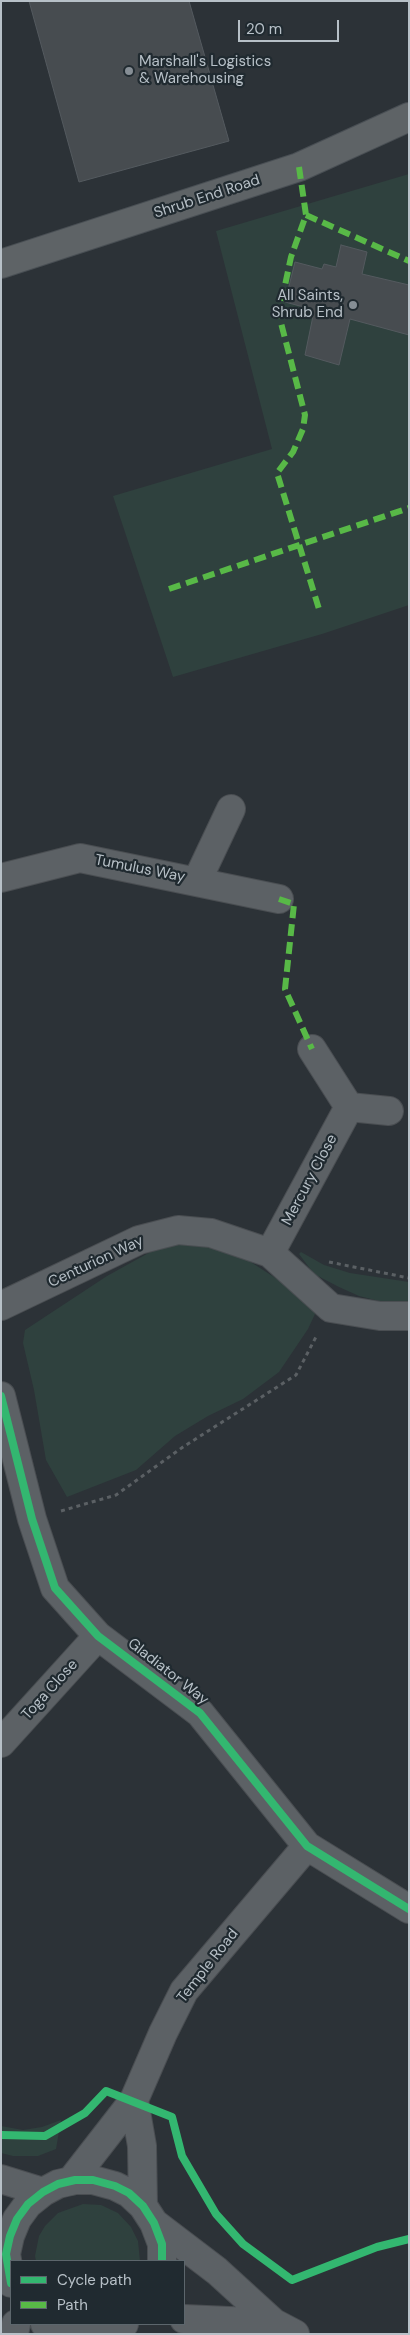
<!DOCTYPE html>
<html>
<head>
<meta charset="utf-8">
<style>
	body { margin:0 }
	#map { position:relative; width:410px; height:2335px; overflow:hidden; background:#2c3237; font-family:"DM Sans",sans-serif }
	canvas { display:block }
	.frame { position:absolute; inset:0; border:2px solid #b7c0c7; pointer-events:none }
	.legend { position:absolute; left:10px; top:2260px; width:175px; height:65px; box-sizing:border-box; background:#202a30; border:1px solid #5c666c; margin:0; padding:6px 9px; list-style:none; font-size:15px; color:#b7c0c7 }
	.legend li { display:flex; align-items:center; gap:10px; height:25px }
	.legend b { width:25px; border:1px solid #5c666c }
	.scale { position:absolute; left:238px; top:20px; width:101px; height:22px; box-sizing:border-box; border:2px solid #b7c0c7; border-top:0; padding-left:6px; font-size:15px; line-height:18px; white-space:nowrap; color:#b7c0c7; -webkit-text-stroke:4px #202a30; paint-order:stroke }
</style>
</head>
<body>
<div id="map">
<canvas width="410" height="2335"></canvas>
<div class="frame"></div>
<ul class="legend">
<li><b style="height:6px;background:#33b770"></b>Cycle path</li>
<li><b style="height:6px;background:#58b947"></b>Path</li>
</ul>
<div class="scale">20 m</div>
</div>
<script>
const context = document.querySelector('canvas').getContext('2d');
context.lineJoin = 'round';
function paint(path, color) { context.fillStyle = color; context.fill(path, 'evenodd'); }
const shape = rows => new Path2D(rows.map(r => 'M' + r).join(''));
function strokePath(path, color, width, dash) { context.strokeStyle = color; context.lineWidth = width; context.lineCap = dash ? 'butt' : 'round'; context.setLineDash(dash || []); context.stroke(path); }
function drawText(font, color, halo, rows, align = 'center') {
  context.font = font + ' "DM Sans",sans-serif'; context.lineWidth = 4.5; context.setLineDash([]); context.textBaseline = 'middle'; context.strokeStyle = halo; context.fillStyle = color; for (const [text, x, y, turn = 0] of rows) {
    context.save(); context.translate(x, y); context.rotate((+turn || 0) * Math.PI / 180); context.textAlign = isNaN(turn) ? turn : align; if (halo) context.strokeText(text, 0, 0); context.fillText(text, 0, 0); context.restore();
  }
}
const green = shape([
	[409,174,409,605,322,634,173,677,113,496,272,449,216,231],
	[190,1242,215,1244,243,1257,314,1303,315,1314,308,1329,279,1372,243,1399,208,1416,175,1436,136,1470,67,1497,46,1460,34,1390,23,1343,25,1330,107,1276,154,1250],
	[301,1252,324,1265,350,1273,409,1282,409,1305,387,1303,359,1296,339,1287,314,1274,299,1254],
	[61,2120,56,2149,38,2156,13,2156,1,2153,1,2126,23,2130,42,2127],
	[83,2204,101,2205,118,2213,131,2227,138,2241,140,2261,36,2261,35,2256,39,2236,45,2226,58,2213]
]);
const building = shape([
	[29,1,189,1,229,141,79,182,29,1],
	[341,245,367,252,362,274,409,285,409,335,350,319,339,365,305,355,313,316,310,315,311,309,285,302,295,262,322,269,324,264,336,267,341,245]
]);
const path = shape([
	[329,1262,409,1278],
	[61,1511,116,1495,183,1447,296,1375,317,1335]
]);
const minor = shape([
	[1,878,80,858,279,899],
	[197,881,231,809],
	[349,1107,389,1111],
	[270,1253,349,1107,312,1049],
	[1,1306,139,1240,178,1230,211,1233,270,1253,331,1308,380,1316,409,1316],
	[1,1396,32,1519,55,1588,98,1636,200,1713,307,1846,409,1909],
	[1,1743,98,1636],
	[134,2100,142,2146,143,2206],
	[1,2179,43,2192],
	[71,2181,134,2100,163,2033,184,1991,307,1846],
	[154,2223,217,2271,274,2323,295,2334],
	[11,2283,6,2254,10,2236,17,2219,28,2204,43,2192,58,2184,75,2180,93,2180,115,2186,129,2193,143,2206,154,2223,162,2244,162,2261],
	[184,2319,274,2323],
	[45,2324,60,2331,74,2334],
	[14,2334,16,2324],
	[95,2334,124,2324]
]);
const major = shape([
	[1,264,299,167,409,117]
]);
const quiet = shape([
	[299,167,306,215,291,257,281,304,281,323,305,415,303,429,293,452,277,473,319,609],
	[306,215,409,261],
	[169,589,409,508],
	[279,899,294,904,285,989,312,1049]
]);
const cycleway = shape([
	[1,1396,32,1519,55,1588,98,1636,200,1713,307,1846,409,1909],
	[1,2135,45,2136,85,2113,106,2091,172,2117,182,2156,216,2214,243,2244,292,2280,377,2247,409,2239],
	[11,2283,6,2254,10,2236,17,2219,28,2204,43,2192,58,2184,75,2180,93,2180,115,2186,129,2193,143,2206,154,2223,162,2244,162,2261]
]);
const markers = [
	[129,71,5,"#868e95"],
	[353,305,5,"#868e95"]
];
const poiNames = [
	["Marshall's Logistics",139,62],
	["& Warehousing",139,79],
	["All Saints,",343,296,"right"],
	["Shrub End",343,313,"right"]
];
const streetNames = [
	["Shrub End Road",207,197,-18],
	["Tumulus Way",140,869,11],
	["Mercury Close",310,1180,-62],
	["Centurion Way",96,1262,-25],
	["Gladiator Way",168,1672,38],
	["Toga Close",50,1690,-48],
	["Temple Road",208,1966,-52]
];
paint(green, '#2f413e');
paint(building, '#474c50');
strokePath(building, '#545a5f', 1);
strokePath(minor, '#4a4e52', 30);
strokePath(major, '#494f54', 30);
strokePath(path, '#5b6064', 3, [4, 4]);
strokePath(minor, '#5c6165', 28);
strokePath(major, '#5e6366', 28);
strokePath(quiet, '#58b947', 6, [12, 6]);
strokePath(cycleway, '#33b770', 8);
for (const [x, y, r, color] of markers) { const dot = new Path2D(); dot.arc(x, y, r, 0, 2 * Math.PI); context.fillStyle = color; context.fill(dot); strokePath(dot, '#202a30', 2); }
drawText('15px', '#b7c0c7', '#202a30', poiNames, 'left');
drawText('15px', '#b7c0c7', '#202a30', streetNames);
</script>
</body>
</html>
